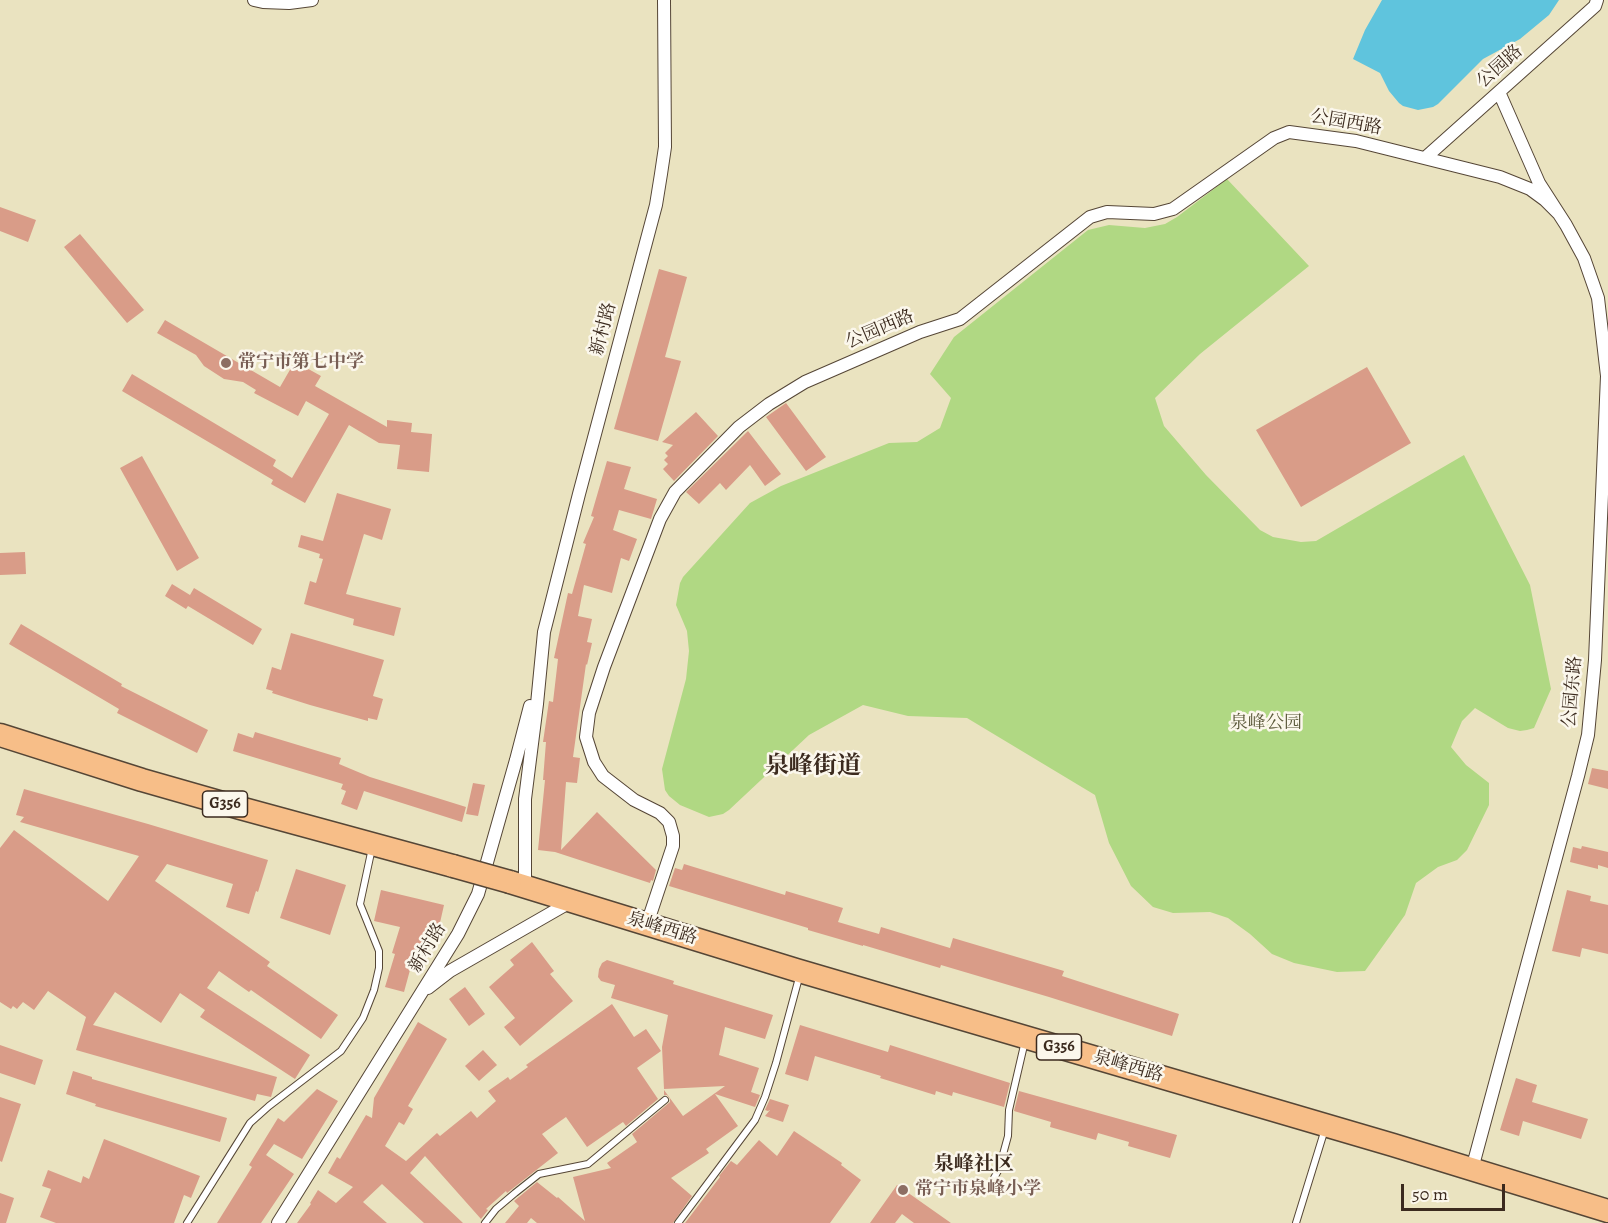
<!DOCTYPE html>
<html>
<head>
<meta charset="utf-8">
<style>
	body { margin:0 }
	#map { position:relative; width:1608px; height:1223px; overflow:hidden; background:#eae3c0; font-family:Alegreya,serif }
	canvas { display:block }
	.scale { position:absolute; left:1401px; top:1184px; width:104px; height:27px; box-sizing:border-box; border:3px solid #3b2a1e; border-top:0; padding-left:8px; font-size:18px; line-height:21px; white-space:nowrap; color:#3b2a1e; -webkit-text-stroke:4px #fbf7ec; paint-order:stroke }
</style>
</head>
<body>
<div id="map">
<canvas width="1608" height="1223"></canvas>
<div class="scale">50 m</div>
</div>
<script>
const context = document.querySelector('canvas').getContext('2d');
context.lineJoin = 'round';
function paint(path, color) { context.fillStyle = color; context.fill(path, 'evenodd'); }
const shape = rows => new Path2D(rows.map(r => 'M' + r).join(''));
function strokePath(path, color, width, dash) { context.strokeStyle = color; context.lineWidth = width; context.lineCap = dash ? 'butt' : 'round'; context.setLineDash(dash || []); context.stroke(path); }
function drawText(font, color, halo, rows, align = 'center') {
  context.font = font + ' Alegreya,"Noto Serif SC",serif'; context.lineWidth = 5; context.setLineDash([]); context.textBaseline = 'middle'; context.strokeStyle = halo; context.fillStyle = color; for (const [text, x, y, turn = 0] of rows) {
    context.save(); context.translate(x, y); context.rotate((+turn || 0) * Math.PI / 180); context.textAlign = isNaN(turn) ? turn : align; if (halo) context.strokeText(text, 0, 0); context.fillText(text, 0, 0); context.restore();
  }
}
const green = shape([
	[1227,179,1309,266,1200,354,1155,398,1164,426,1206,475,1260,530,1273,537,1301,542,1316,541,1464,455,1530,585,1551,689,1534,728,1527,730,1520,731,1508,728,1475,708,1462,721,1451,747,1466,765,1489,783,1489,805,1467,850,1457,860,1438,867,1416,883,1405,915,1365,971,1337,972,1294,963,1272,954,1250,934,1228,918,1210,912,1173,913,1153,907,1131,886,1109,843,1095,795,967,718,908,716,863,705,809,735,729,810,723,814,709,817,680,805,669,796,665,790,662,769,686,679,689,651,687,631,676,605,680,583,683,577,750,503,781,486,889,443,917,442,940,428,951,398,930,374,954,337,1088,230,1109,225,1145,228,1165,224,1177,217]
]);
const water = shape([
	[1382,0,1559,0,1549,15,1520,39,1483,59,1438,104,1433,107,1418,110,1403,106,1399,103,1389,91,1380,73,1353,59,1365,30]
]);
const building = shape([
	[0,207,36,220,28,242,0,231],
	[80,234,144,310,127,323,64,247],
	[659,269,687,277,665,357,681,361,658,441,614,429],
	[165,320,280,387,291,368,296,365,303,366,321,376,315,386,387,427,387,420,412,423,411,432,432,434,429,472,397,469,400,445,379,443,349,425,305,503,271,484,273,480,122,391,132,374,276,460,273,466,292,478,329,414,306,401,298,416,254,393,256,390,243,382,224,379,204,366,196,355,157,333],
	[1367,367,1411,443,1301,507,1256,430],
	[786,403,826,457,806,471,766,417],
	[696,412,718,436,674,481,663,469,668,464,664,460,668,456,665,453,673,445,662,442],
	[748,431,781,474,765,486,750,465,726,490,720,483,699,504,686,492],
	[142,456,199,558,177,571,120,468],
	[607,461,631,467,624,489,657,499,651,519,619,510,613,530,637,539,629,561,621,558,612,593,584,585,578,616,592,619,587,642,592,643,587,665,586,664,573,757,580,758,577,783,566,782,561,850,597,812,656,870,653,881,651,880,650,883,555,852,538,850,545,780,543,780,546,742,543,742,549,701,553,702,558,659,554,658,568,593,572,594,586,544,583,543,594,517,591,516],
	[337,493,391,509,382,540,364,534,346,594,401,608,394,636,353,625,354,619,304,604,310,581,316,583,323,559,319,558,320,554,298,547,301,535,323,541],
	[25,552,26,574,0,575,0,553],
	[172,584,190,595,194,588,262,629,253,645,188,606,186,609,165,596],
	[21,624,122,684,121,686,208,730,197,753,117,713,119,709,9,644],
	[291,633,384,660,373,696,383,699,377,720,368,718,368,721,310,705,272,693,273,691,266,689,272,667,281,670],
	[255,732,341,758,339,764,370,777,466,807,462,822,364,791,357,810,341,804,346,791,341,789,343,784,233,751,238,733,253,738],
	[1592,768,1608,771,1608,789,1588,784],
	[473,783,485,785,478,816,466,814],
	[24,789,148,824,268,860,258,892,256,891,249,914,226,907,233,884,167,864,155,881,270,962,267,966,338,1015,321,1039,251,990,249,992,219,971,207,988,310,1055,295,1079,200,1017,205,1010,180,993,161,1023,115,992,93,1025,277,1077,271,1097,257,1094,255,1101,76,1050,86,1017,48,991,34,1010,23,1002,17,1009,13,1006,11,1009,0,1002,0,848,14,830,108,901,139,856,20,822,24,817,16,815],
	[1582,846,1608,852,1608,868,1598,865,1598,869,1570,862,1573,847,1581,849],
	[684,864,785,895,786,891,843,908,838,922,879,934,881,927,950,948,953,938,1064,971,1062,976,1179,1014,1172,1036,1049,997,941,965,940,968,863,945,863,946,808,930,808,928,669,886,675,868,682,870],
	[296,869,346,885,330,935,280,918],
	[381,890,444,905,437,936,430,934,422,962,413,959,404,992,385,987,395,954,392,953,400,927,374,921],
	[1567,890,1591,896,1590,901,1608,905,1608,954,1582,948,1580,957,1552,951],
	[532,942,554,971,550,974,573,1001,520,1046,504,1027,515,1018,489,987,514,965,510,960],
	[607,960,674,981,673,984,773,1015,765,1039,725,1027,719,1055,759,1068,751,1092,760,1095,755,1107,715,1094,738,1126,706,1149,709,1153,671,1178,692,1196,673,1223,537,1223,531,1218,527,1223,505,1223,519,1206,514,1201,537,1182,557,1198,558,1197,585,1221,573,1177,611,1168,607,1163,637,1142,632,1134,670,1102,670,1099,667,1095,664,1095,664,1090,683,1116,725,1086,664,1089,662,1047,668,1015,611,998,615,985,601,981,598,977,599,969,602,963],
	[465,987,485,1014,469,1026,449,999],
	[612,1004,634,1037,646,1029,661,1051,637,1068,658,1099,626,1126,623,1122,587,1147,566,1117,542,1134,558,1153,507,1193,506,1191,486,1209,488,1210,481,1219,425,1156,410,1173,463,1223,424,1223,382,1184,363,1202,387,1223,297,1223,311,1204,310,1203,318,1190,336,1203,353,1187,328,1173,337,1157,340,1159,366,1115,372,1118,374,1098,418,1022,447,1039,408,1106,413,1109,404,1125,399,1122,385,1146,406,1161,437,1133,440,1136,471,1111,477,1118,496,1101,488,1091,508,1077,510,1080,528,1067,526,1065],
	[800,1025,888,1052,890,1045,1010,1083,1004,1107,953,1092,952,1096,936,1091,935,1095,880,1078,881,1076,815,1056,808,1081,785,1074],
	[0,1045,43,1060,35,1085,0,1073],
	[483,1050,497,1065,479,1081,465,1066],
	[73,1071,92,1077,92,1079,227,1118,220,1142,95,1106,96,1104,66,1094],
	[1516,1078,1537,1085,1532,1102,1588,1119,1581,1139,1523,1121,1519,1136,1500,1130],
	[317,1089,338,1101,302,1159,274,1144,266,1155,294,1174,261,1223,217,1223,252,1167,249,1165,278,1118,284,1122],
	[1019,1091,1177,1135,1170,1158,1128,1146,1129,1142,1098,1133,1096,1140,1050,1127,1051,1122,1014,1111],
	[0,1097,21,1104,2,1162,0,1161],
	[770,1099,789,1105,783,1122,765,1116,770,1110,768,1111,765,1110],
	[794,1131,842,1163,841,1165,861,1180,830,1223,685,1223,720,1177,719,1176,731,1161,737,1165,759,1140,777,1156],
	[104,1139,200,1176,191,1198,184,1195,174,1223,56,1223,40,1217,51,1189,42,1186,48,1170,81,1183,83,1176,89,1179],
	[897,1185,951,1223,914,1223,902,1214,895,1223,870,1223],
	[0,1193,14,1198,6,1223,0,1223]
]);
const lane = shape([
	[989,1187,999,1169,1008,1136,1009,1110,1025,1041],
	[187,1223,250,1123,269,1106,341,1051,363,1018,374,990,379,968,379,951,360,904,372,848],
	[485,1223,496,1209,515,1193,539,1174,588,1164,665,1100],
	[678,1223,755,1120,765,1097,776,1063,800,974],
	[1296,1223,1325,1129]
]);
const street = shape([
	[254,0,263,2,289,3,312,0],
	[1425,158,1595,6,1597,0],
	[525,887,525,799,537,704,544,632,579,494,656,205,661,174,665,147,664,0],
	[647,924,673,846,673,836,669,822,660,813,634,800,603,776,594,762,586,737,589,713,604,667,660,519,675,492,739,427,769,404,805,382,920,332,960,319,1090,217,1107,212,1154,214,1173,209,1274,138,1289,132,1356,141,1500,177,1530,189,1545,200,1558,213],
	[428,988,450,971,572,901],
	[1472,1169,1578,776,1588,735,1595,660,1607,376,1598,298,1584,258,1566,225,1539,183,1499,92],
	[278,1223,458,934,478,894,516,760,530,706]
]);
const highway = shape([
	[0,735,142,780,240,808,453,866],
	[510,882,796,970,1393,1145,1608,1211]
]);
const highwayBridge = shape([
	[453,866,510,882]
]);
const markers = [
	[226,363,6,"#8d6e63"],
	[903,1190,6,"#8d6e63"]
];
const shields = [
	[225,804,45],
	[1059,1047,45]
];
const shieldNames = [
	["G356",225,804],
	["G356",1059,1047]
];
const streetNames = [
	["公园路",1500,67,-42],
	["公园西路",1346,123,10],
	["新村路",604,329,-75],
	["公园西路",880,330,-23],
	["公园东路",1573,692,-85],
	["泉峰西路",662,929,17],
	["新村路",428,948,-59],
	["泉峰西路",1128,1067,16]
];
const educationNames = [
	["常宁市第七中学",238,363],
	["常宁市泉峰小学",915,1190]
];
const parkNames = [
	["泉峰公园",1266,724]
];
const neighbourhoodNames = [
	["泉峰社区",974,1165]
];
const districtNames = [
	["泉峰街道",813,767]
];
paint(green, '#b0d883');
paint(water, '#5fc4dd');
paint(building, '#d99c88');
strokePath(lane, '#554636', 8);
strokePath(street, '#554636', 14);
strokePath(highway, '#554636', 25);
strokePath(lane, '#fff', 6);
strokePath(street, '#fff', 12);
strokePath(highway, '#f7be88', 22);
strokePath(highwayBridge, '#554636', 25, []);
strokePath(highwayBridge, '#f7be88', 22);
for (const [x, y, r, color] of markers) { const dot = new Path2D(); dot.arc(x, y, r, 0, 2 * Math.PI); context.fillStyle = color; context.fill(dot); strokePath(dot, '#fbf7ec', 2); }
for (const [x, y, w] of shields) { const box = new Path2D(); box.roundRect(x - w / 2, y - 13, w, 26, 4.5); context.fillStyle = '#fbf7ec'; context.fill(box); strokePath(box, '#3b2a1e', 1.5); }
drawText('bold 16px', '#3b2a1e', null, shieldNames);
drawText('18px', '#3b2a1e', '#fbf7ec', streetNames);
drawText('bold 18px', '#785e54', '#fbf7ec', educationNames, 'left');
drawText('18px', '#585637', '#fbf7ec', parkNames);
drawText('bold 20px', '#3b2a1e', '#fbf7ec', neighbourhoodNames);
drawText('bold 24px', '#3b2a1e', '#fbf7ec', districtNames);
</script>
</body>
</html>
